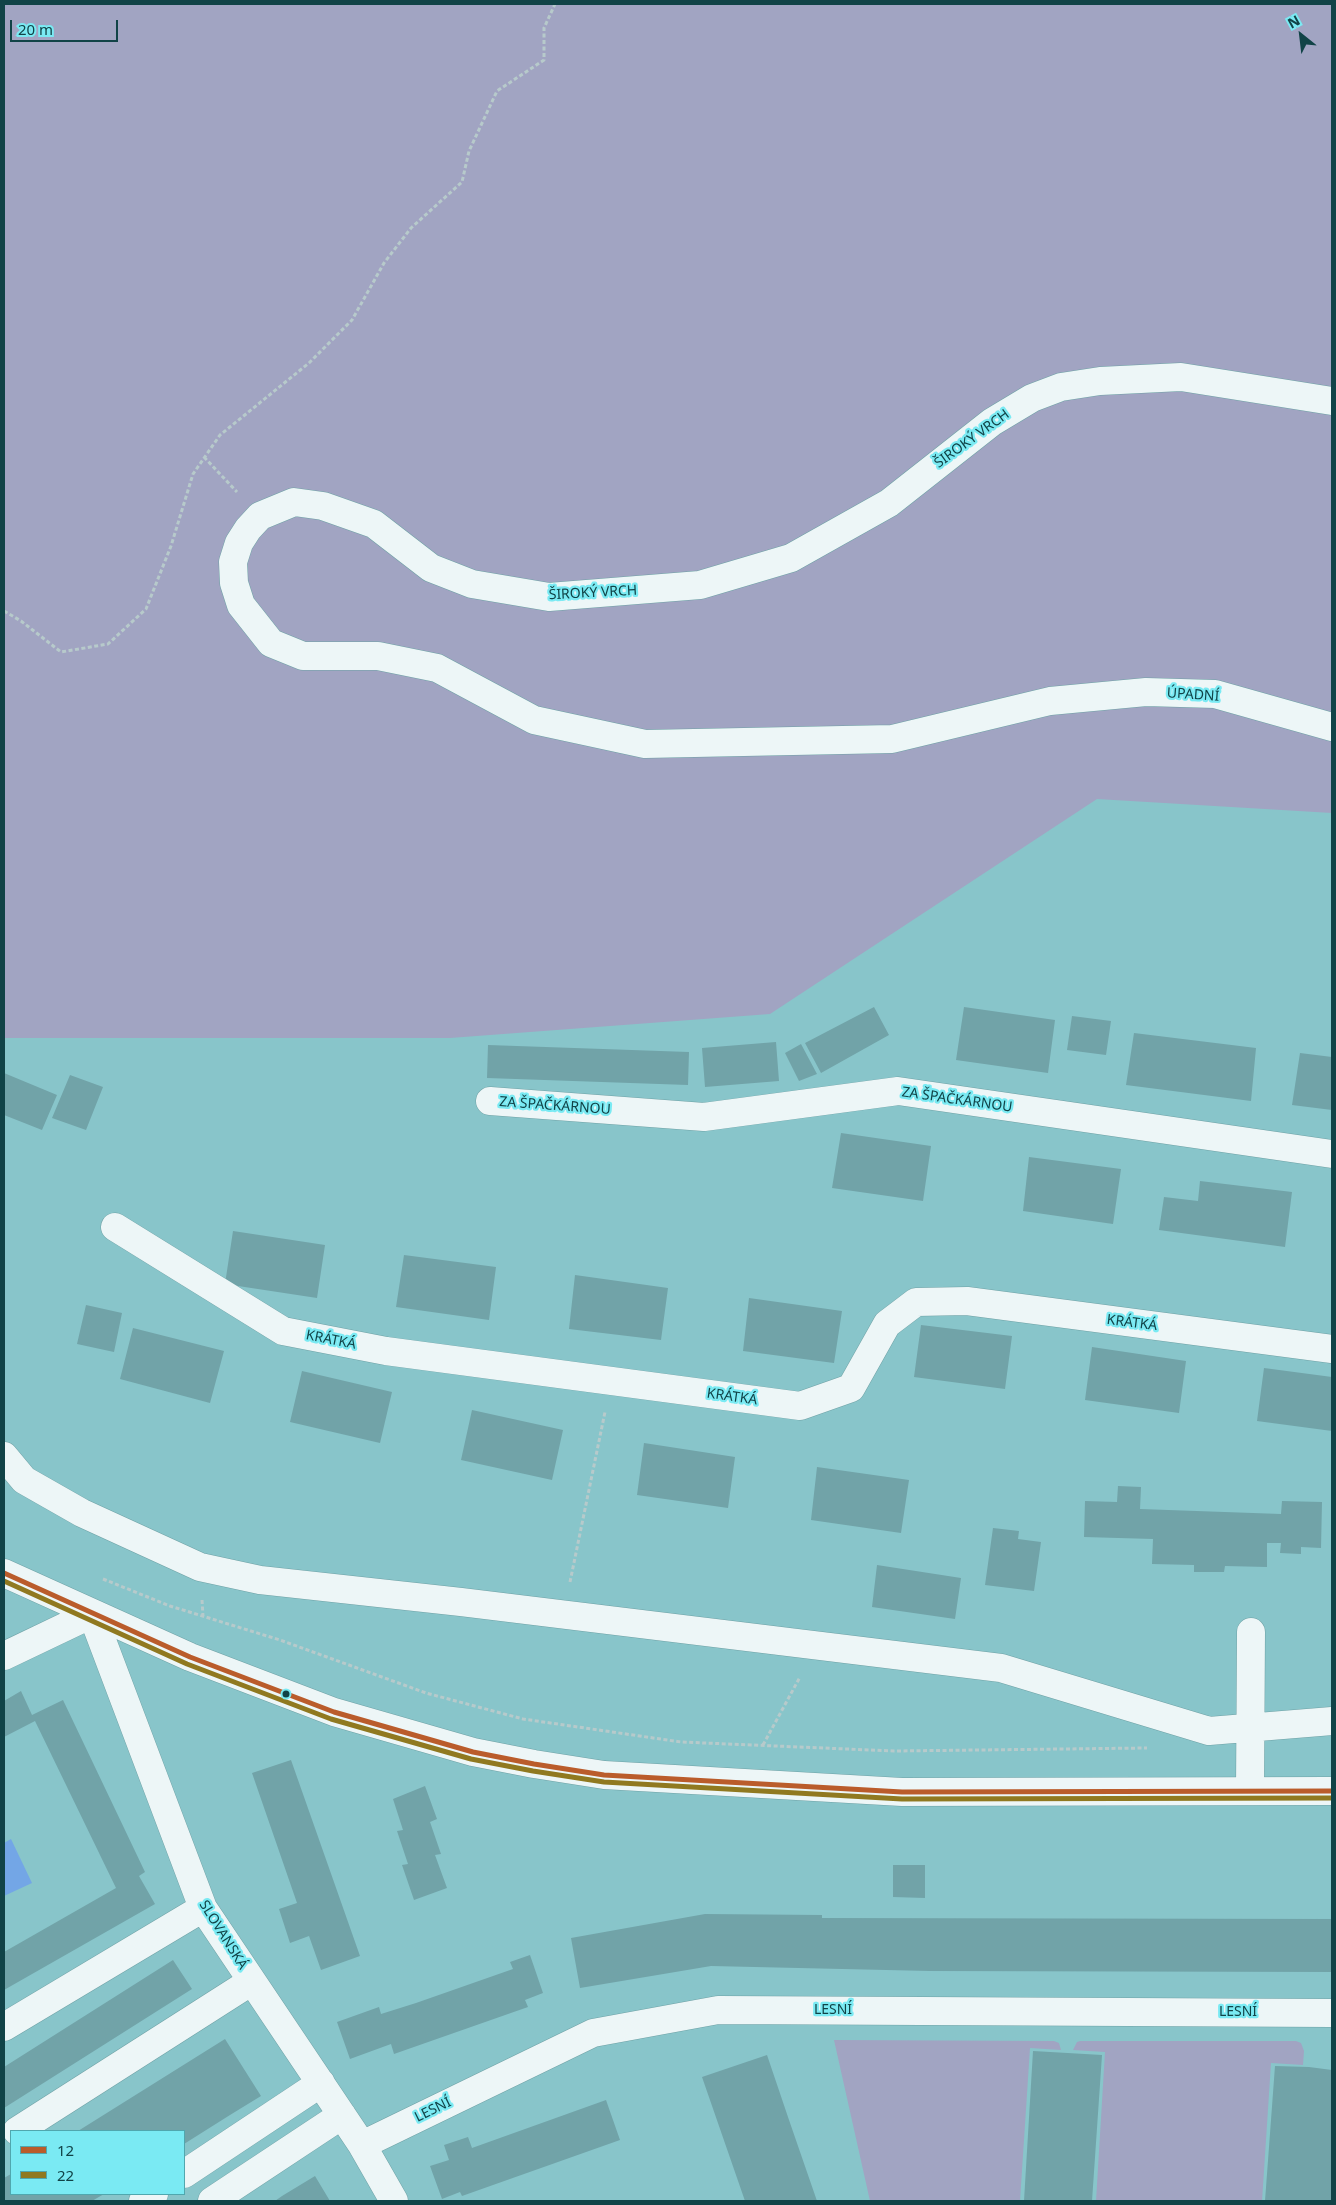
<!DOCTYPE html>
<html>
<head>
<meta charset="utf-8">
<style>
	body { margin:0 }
	#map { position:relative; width:1336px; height:2205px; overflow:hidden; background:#88c5ca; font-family:"Noto Sans",sans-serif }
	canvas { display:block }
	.frame { position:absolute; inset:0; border:5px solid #114347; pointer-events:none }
	.legend { position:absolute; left:10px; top:2130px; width:175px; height:65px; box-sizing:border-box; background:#7aeaf3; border:1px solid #50a7ae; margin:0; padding:6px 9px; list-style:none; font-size:15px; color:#114347 }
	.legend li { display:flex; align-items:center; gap:10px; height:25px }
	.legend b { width:25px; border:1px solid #50a7ae }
	.north { position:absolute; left:1276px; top:10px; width:50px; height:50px; -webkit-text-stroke:4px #7aeaf3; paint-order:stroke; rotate:331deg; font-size:14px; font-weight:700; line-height:20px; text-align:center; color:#114347 }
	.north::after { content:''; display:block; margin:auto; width:18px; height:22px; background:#114347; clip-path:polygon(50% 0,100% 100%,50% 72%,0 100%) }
	.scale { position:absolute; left:10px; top:20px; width:108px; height:22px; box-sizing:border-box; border:2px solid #114347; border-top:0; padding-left:6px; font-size:15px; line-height:18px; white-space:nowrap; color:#114347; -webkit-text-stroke:4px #7aeaf3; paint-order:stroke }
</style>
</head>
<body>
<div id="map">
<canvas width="1336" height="2205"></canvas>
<div class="frame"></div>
<ul class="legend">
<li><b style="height:6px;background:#ba5c2b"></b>12</li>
<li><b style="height:6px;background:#907920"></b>22</li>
</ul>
<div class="north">N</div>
<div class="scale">20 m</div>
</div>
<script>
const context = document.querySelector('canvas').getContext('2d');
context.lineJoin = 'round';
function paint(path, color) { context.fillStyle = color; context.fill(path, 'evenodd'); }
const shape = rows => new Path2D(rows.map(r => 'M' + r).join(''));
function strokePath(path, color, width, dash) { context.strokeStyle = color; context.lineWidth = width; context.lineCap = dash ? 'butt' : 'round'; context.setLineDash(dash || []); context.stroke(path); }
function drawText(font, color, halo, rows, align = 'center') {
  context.font = font + ' "Noto Sans",sans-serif'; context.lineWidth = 4.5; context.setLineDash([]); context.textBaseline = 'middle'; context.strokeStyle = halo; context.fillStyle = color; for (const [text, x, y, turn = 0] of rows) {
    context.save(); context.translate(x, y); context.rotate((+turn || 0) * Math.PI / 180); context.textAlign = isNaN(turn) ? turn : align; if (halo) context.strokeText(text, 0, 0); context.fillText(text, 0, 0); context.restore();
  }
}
const green = shape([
	[4,4,1332,4,1332,813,1097,799,770,1014,450,1038,4,1038],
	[834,2040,1054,2041,1059,2043,1061,2050,1030,2048,1020,2201,870,2201],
	[1080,2041,1296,2041,1301,2043,1304,2051,1303,2065,1271,2063,1262,2201,1096,2201,1105,2052,1073,2050,1077,2042]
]);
const water = shape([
	[11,1839,32,1883,4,1896,4,1843]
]);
const building = shape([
	[874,1007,889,1035,821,1073,805,1043],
	[964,1007,1055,1020,1048,1073,956,1060],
	[1072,1016,1111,1021,1106,1055,1067,1050],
	[1134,1033,1256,1048,1251,1101,1126,1085],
	[776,1042,779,1081,705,1087,702,1048],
	[801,1044,817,1074,799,1081,785,1053],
	[488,1045,689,1052,688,1085,487,1078],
	[1300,1053,1332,1057,1332,1110,1292,1105],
	[4,1073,57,1095,42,1130,4,1115],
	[70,1075,103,1087,86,1130,52,1118],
	[841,1133,931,1146,923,1201,832,1188],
	[1029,1157,1121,1169,1113,1224,1023,1211],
	[1200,1181,1292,1192,1285,1247,1159,1230,1164,1197,1198,1201],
	[233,1231,325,1245,317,1298,225,1284],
	[404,1255,496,1267,489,1320,396,1307],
	[575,1275,668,1288,661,1340,569,1329],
	[749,1298,842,1311,834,1363,743,1351],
	[86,1305,122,1313,114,1352,77,1344],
	[921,1325,1012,1336,1005,1389,914,1377],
	[133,1328,224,1351,210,1403,120,1379],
	[1092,1347,1186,1361,1179,1413,1085,1400],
	[1264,1368,1332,1377,1332,1431,1257,1421],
	[302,1371,392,1392,380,1443,290,1422],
	[472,1410,563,1430,552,1480,461,1460],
	[644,1443,735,1457,728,1508,637,1495],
	[817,1467,909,1480,901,1533,811,1520],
	[1118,1486,1141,1487,1140,1509,1281,1514,1282,1501,1322,1502,1321,1548,1301,1547,1301,1554,1280,1553,1281,1543,1267,1543,1267,1567,1225,1566,1224,1572,1194,1572,1194,1565,1152,1564,1153,1539,1084,1537,1085,1501,1117,1502],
	[993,1528,1019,1531,1018,1539,1041,1542,1034,1591,985,1585],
	[877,1565,961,1578,955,1619,872,1607],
	[21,1691,32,1715,63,1700,145,1872,139,1876,155,1904,4,1990,4,1952,116,1888,35,1721,4,1737,4,1701],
	[291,1760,360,1956,321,1970,309,1936,290,1943,279,1909,297,1903,252,1773],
	[425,1786,437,1819,430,1822,441,1854,435,1855,447,1888,414,1900,402,1865,408,1864,397,1831,403,1830,393,1799],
	[893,1865,925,1865,925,1898,893,1897],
	[705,1914,822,1915,822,1918,1332,1919,1332,1972,930,1971,711,1966,580,1988,571,1938],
	[530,1955,543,1993,525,2000,528,2007,394,2054,391,2044,350,2059,337,2022,379,2007,381,2014,416,2003,513,1969,510,1962],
	[173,1960,192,1989,4,2108,4,2067],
	[225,2039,261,2096,230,2115,184,2144,184,2131,78,2131],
	[1033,2051,1102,2055,1092,2201,1024,2201],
	[767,2055,789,2120,817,2201,745,2201,702,2077],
	[1275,2066,1309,2067,1332,2070,1332,2201,1265,2201],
	[606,2100,620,2140,462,2196,460,2192,442,2199,430,2166,449,2160,444,2145,468,2137,472,2148],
	[11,2174,11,2194,104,2194,92,2201,4,2201,4,2178],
	[315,2176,330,2201,275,2201,282,2196]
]);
const path = shape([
	[204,457,237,492],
	[4,611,21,621,61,652,108,644,146,609,171,546,193,474,220,435,309,363,352,320,384,263,411,228,462,182,469,151,497,91,544,60,544,28,555,4],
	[103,1579,170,1606,280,1640,426,1693,523,1719,681,1742,894,1751,1147,1748],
	[570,1582,605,1412],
	[202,1600,203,1616],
	[763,1745,800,1677]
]);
const minor = shape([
	[1332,401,1181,377,1100,381,1061,387,1032,398,992,422,889,503,791,558,700,585,549,597,472,584,431,568,374,524,323,506,294,502,260,516,248,529,239,543,233,562,234,583,241,605,271,643,303,656,378,656,437,668,534,720,645,744,892,739,1050,701,1146,692,1215,694,1332,727],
	[490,1101,704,1117,898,1091,1332,1154],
	[115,1227,283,1331,386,1351,800,1406,851,1388,887,1324,916,1302,967,1301,1332,1349],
	[4,1456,24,1480,82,1513,200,1567,260,1580,461,1602,1001,1668,1209,1731,1332,1721],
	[4,1573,190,1657,334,1712,473,1752,534,1764,604,1775,902,1792,1332,1791],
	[92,1614,203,1908,362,2145,394,2201],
	[4,1656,92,1614],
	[1250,1790,1251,1632],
	[4,2027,203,1908],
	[17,2131,252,1981],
	[362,2145,593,2033,718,2010,1332,2013],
	[184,2174,321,2083],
	[143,2201,154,2194],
	[212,2201,342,2115]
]);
const bus1 = shape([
	[4,1573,190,1657,334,1712,473,1752,534,1764,604,1775,902,1792,1332,1791]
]);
const bus2 = shape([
	[4,1581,187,1664,331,1719,471,1759,533,1771,604,1782,902,1799,1332,1798]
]);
const markers = [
	[286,1694,4.5,"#114347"]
];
const streetNames = [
	["ŠIROKÝ VRCH",972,439,-36],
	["ŠIROKÝ VRCH",593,593,-3],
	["ÚPADNÍ",1193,695,4],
	["ZA ŠPAČKÁRNOU",957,1100,8],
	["ZA ŠPAČKÁRNOU",555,1106,4],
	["KRÁTKÁ",1132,1323,7],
	["KRÁTKÁ",331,1340,11],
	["KRÁTKÁ",732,1397,8],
	["SLOVANSKÁ",223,1935,58],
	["LESNÍ",833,2010],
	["LESNÍ",1238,2012],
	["LESNÍ",433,2110,-26]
];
paint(green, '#a1a4c2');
paint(water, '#73a6e6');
paint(building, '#71a3a8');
strokePath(minor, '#6ea1a5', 29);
strokePath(path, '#b7cacb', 3, [4, 2.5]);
strokePath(minor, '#edf6f7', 28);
strokePath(bus1, '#ba5c2b', 5);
strokePath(bus2, '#907920', 5);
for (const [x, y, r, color] of markers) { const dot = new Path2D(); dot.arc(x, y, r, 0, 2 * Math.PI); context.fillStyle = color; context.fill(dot); strokePath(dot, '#7aeaf3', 2); }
drawText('14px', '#114347', '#7aeaf3', streetNames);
</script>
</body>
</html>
